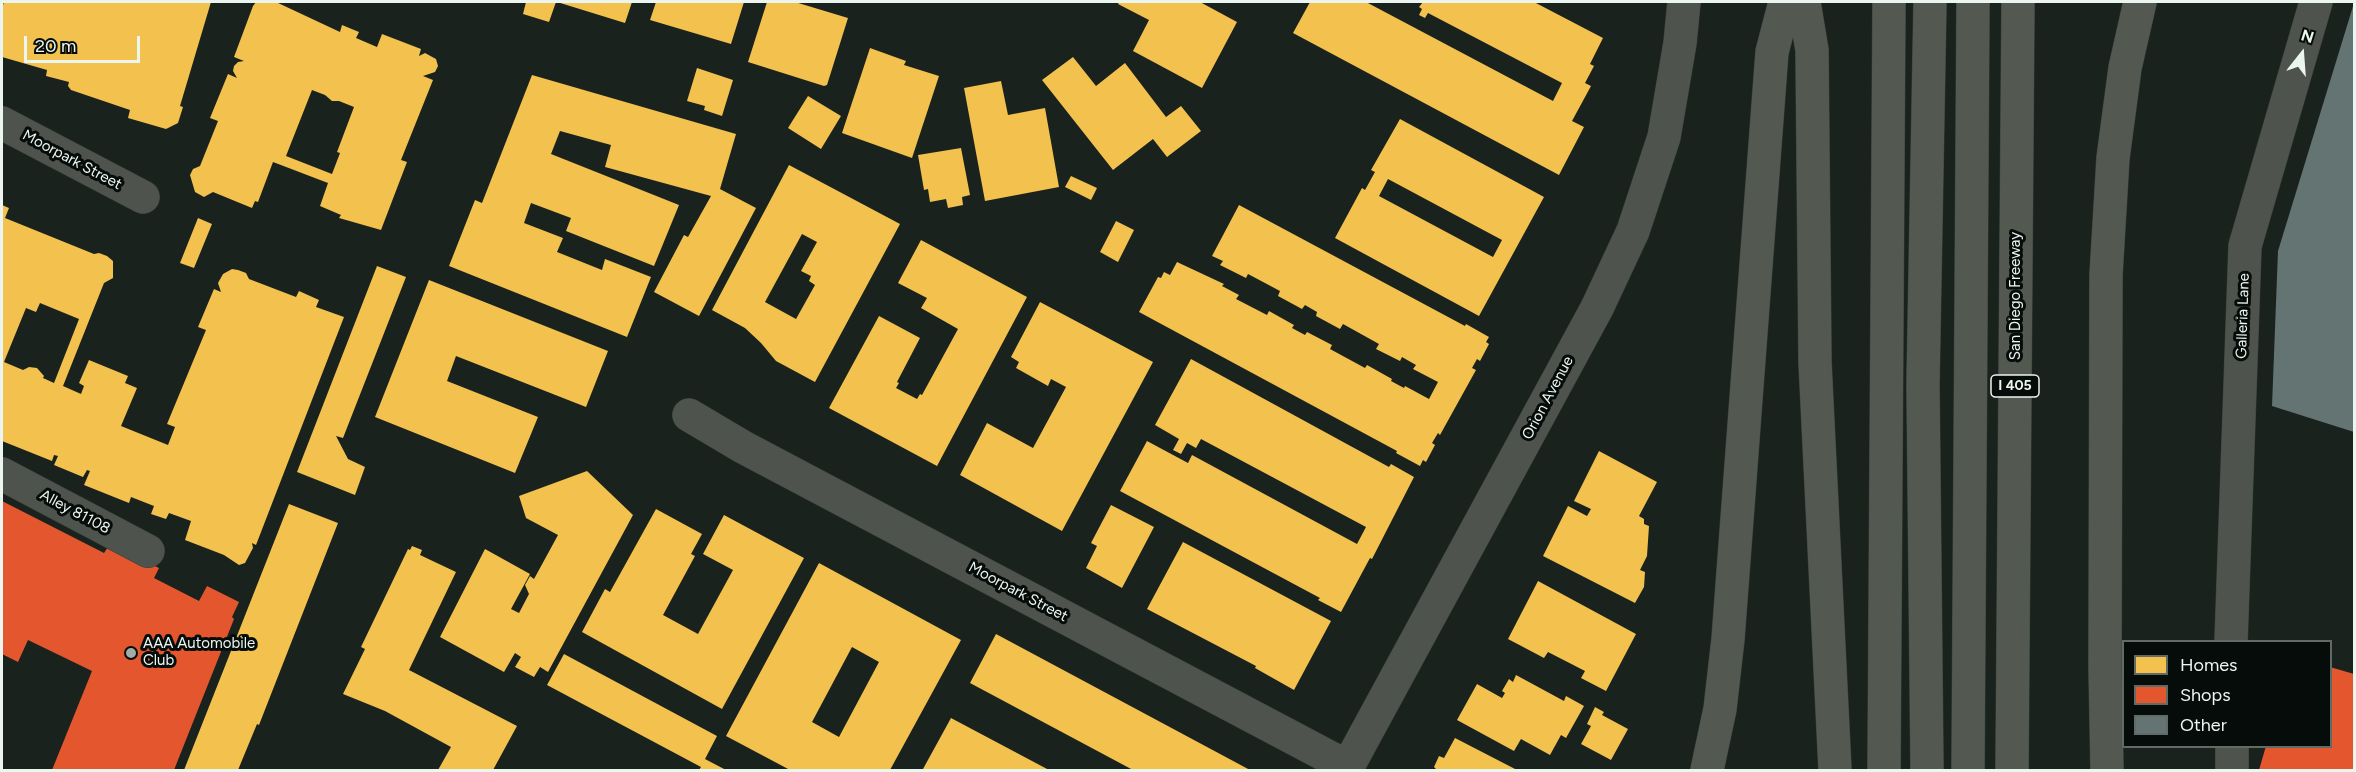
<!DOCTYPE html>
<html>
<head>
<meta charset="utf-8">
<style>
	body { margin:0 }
	#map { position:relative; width:2356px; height:772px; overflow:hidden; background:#1a221e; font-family:Figtree,sans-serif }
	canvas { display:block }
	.frame { position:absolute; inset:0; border:3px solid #ecf6f1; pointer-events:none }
	.legend { position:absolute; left:2122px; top:640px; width:210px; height:108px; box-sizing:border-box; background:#060c09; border:2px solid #626a66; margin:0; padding:8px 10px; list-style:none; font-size:18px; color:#ecf6f1 }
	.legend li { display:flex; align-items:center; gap:12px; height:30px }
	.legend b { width:30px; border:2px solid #626a66 }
	.north { position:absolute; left:2272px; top:24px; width:60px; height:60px; -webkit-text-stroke:4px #060c09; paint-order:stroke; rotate:17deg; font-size:16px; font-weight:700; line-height:24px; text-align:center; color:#ecf6f1 }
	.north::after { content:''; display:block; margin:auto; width:21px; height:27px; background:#ecf6f1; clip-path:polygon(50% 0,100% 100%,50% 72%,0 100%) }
	.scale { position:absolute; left:24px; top:36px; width:116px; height:27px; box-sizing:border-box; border:3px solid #ecf6f1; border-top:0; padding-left:8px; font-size:18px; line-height:21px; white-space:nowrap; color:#ecf6f1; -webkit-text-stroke:4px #060c09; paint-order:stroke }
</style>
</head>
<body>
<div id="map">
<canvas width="2356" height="772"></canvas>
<div class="frame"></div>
<ul class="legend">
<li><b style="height:16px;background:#f2c14e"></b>Homes</li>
<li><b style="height:16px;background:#e4572e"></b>Shops</li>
<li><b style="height:16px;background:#647473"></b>Other</li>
</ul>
<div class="north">N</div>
<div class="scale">20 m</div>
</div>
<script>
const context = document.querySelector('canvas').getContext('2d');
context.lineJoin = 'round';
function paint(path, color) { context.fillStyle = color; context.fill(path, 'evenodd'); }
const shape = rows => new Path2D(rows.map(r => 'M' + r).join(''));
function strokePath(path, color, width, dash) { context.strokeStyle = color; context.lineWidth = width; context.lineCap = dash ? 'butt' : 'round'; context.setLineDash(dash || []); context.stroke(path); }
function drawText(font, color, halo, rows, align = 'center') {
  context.font = font + ' Figtree,sans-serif'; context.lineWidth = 6; context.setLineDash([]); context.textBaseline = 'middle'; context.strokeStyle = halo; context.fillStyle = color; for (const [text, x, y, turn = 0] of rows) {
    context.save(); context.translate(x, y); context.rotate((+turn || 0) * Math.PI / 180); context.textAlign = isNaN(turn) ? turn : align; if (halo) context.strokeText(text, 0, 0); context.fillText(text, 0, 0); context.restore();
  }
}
const homes = shape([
	[4,2,211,2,180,106,183,107,178,123,166,129,128,118,130,110,71,90,68,86,69,82,46,76,47,70,2,57,2,8],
	[256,2,276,2,340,32,342,25,359,32,356,38,377,47,382,34,421,49,419,56,425,53,436,59,438,66,435,72,423,76,433,80,401,160,407,162,381,230,339,218,341,215,320,206,328,183,273,162,258,202,255,201,252,208,213,192,204,197,195,192,190,175,193,169,200,166,218,121,210,118,228,74,237,78,233,71,234,66,238,62,244,61,234,57,253,6],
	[312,90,325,95,332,101,339,101,354,107,337,152,340,153,332,174,286,156],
	[526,2,556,2,549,22,523,14],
	[557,2,632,2,625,23],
	[656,2,744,2,731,44,650,20],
	[767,2,795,2,848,18,827,85,824,86,748,62],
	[1119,2,1200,2,1237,22,1202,88,1133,51,1149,20,1118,4],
	[1310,2,1366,2,1553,101,1562,83,1428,13,1425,18,1419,15,1422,9,1419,7,1423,2,1534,2,1603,38,1590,64,1594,66,1585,83,1591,86,1572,121,1584,127,1559,175,1293,33],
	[870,48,906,61,904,65,939,76,912,158,842,133],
	[1073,57,1096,86,1125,63,1166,117,1181,106,1201,131,1167,157,1153,139,1113,170,1042,80],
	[697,68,733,80,722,116,704,110,705,106,687,101],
	[532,75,736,134,720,189,756,208,699,316,654,292,684,235,688,237,711,196,605,167,611,145,560,131,551,154,679,205,654,266,566,231,571,218,531,203,524,223,563,238,557,252,602,270,605,259,651,277,627,337,449,266,475,200,482,203],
	[1001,81,1008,115,1045,108,1059,187,985,201,964,88],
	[808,96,841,116,821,149,788,128],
	[1400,119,1544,197,1479,316,1335,238,1362,188,1365,190,1375,172,1371,170],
	[1388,179,1502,240,1493,257,1379,196],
	[961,148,970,195,962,197,963,205,948,208,946,199,930,202,928,189,924,190,918,155],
	[789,165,900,224,815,382,776,361,761,343,745,328,712,310],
	[802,234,817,242,801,271,811,276,809,281,815,285,796,319,765,302],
	[1071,176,1097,188,1091,200,1065,187],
	[2,205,9,208,5,218,94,254,99,253,107,256,113,261,113,278,104,283,63,386,81,394,84,386,79,383,89,360,128,376,125,383,137,388,121,426,168,445,175,427,167,424,206,330,198,327,214,289,221,292,218,283,223,274,232,269,238,270,246,273,249,279,296,297,299,291,319,300,316,307,344,317,256,545,252,543,253,548,245,563,239,565,224,555,185,540,191,521,169,513,166,519,151,514,154,506,131,497,129,503,84,485,90,471,87,470,83,477,54,465,58,456,54,455,52,461,2,441],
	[40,303,79,319,54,383,43,378,44,376,37,368,29,367,23,370,4,362,26,308,36,312],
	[1239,205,1465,326,1466,324,1489,337,1486,342,1489,344,1480,361,1477,359,1472,368,1476,370,1440,435,1438,433,1432,443,1435,445,1426,462,1423,460,1420,466,1396,453,1397,451,1139,312,1158,277,1161,278,1164,272,1170,275,1177,262,1224,284,1222,286,1239,295,1236,299,1267,315,1269,311,1294,325,1292,328,1305,335,1307,332,1332,345,1330,349,1365,368,1367,365,1392,379,1391,381,1404,388,1405,386,1429,399,1438,382,1413,369,1416,365,1402,357,1400,361,1376,349,1379,344,1343,324,1340,329,1316,316,1317,312,1305,305,1302,309,1278,296,1280,291,1248,274,1246,278,1220,265,1223,261,1212,256],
	[198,218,212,224,194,268,180,263],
	[1116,221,1134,230,1118,262,1100,252],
	[921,240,1027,297,937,466,829,408,879,316,920,338,897,382,899,383,896,388,917,399,920,394,922,395,958,329,921,308,927,298,898,283],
	[377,266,406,277,343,438,336,436,348,459,365,467,355,495,297,472],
	[429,280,608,351,586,407,456,356,447,381,538,417,515,473,375,417],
	[1040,302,1153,362,1062,531,960,475,987,423,1033,448,1066,387,1051,379,1048,386,1016,368,1019,362,1011,357],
	[1191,359,1389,467,1391,464,1414,477,1372,559,1370,558,1341,612,1318,600,1320,598,1120,491,1147,441,1188,463,1192,455,1357,544,1366,527,1201,439,1196,448,1187,443,1181,454,1173,450,1179,439,1155,425],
	[1599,451,1657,482,1639,516,1644,519,1644,524,1649,526,1647,556,1640,570,1645,572,1644,587,1635,603,1543,556,1568,506,1587,516,1591,509,1574,501],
	[587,471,633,515,548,672,540,667,534,677,515,667,521,657,515,653,504,672,440,637,485,549,530,574,511,609,519,613,529,594,525,585,530,576,534,579,558,535,526,518,519,496],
	[289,504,338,523,259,725,257,724,238,770,184,770],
	[1111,505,1154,527,1122,588,1086,568,1097,546,1091,543],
	[656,509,702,534,691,554,695,556,663,615,698,634,733,570,703,554,724,515,804,558,722,709,582,632,605,589,610,592],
	[1183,542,1331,621,1294,690,1255,668,1256,666,1147,609],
	[412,546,422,550,420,555,456,572,409,670,517,726,493,770,438,770,451,747,385,711,343,694,365,649,361,647,408,549,410,550],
	[819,563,961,640,890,770,790,770,726,736],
	[852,647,879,662,839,737,812,722],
	[1538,581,1636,634,1606,691,1581,678,1585,671,1548,652,1544,658,1508,639],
	[996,634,1250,770,1133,770,970,683],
	[564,654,717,736,705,759,726,770,699,770,701,767,547,685],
	[1516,675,1564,701,1566,696,1584,706,1566,738,1561,735,1550,755,1521,739,1514,751,1457,720,1477,684,1502,698,1505,693,1502,691,1509,679,1513,682],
	[1595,707,1604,712,1602,715,1628,729,1611,760,1581,744,1591,726,1587,724],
	[951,718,1049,770,923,769],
	[1455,738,1517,770,1437,770,1434,767,1439,756,1444,758]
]);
const shops = shape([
	[2,501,104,553,110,544,159,568,154,578,199,601,207,586,239,602,232,617,234,619,174,770,52,770,92,671,28,640,18,662,2,654],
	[2330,667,2354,674,2354,770,2259,770,2266,746,2330,746]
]);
const building = shape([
	[2354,3,2354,432,2272,406,2278,251]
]);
const minor = shape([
	[2,123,143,197],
	[689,415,743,447,1348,767],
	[2,474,148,551],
	[2231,642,2245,246,2316,2],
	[2232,746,2232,770],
	[1346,770,1597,308,1633,231,1664,137,1680,43,1684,2]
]);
const highway = shape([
	[1804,2,1812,50,1815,362,1835,770],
	[1707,770,1720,709,1728,639,1772,52,1785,2],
	[1884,770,1889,2],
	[1927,770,1923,384,1930,2],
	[1968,770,1973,2],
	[2012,770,2018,2],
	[2107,770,2105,667,2106,275,2113,158,2125,68,2140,2]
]);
const markers = [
	[131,653,6,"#a2aca7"]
];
const shields = [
	[2015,386,48]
];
const shieldNames = [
	["I 405",2015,386]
];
const streetNames = [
	["Moorpark Street",72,160,28],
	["San Diego Freeway",2016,296,-90],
	["Galleria Lane",2243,316,-88],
	["Orion Avenue",1548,398,-62],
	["Alley 81108",75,512,28],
	["Moorpark Street",1018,592,28]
];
const poiNames = [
	["AAA Automobile",143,644],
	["Club",143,661]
];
paint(homes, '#f2c14e');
paint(shops, '#e4572e');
paint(building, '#647473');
strokePath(minor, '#383f3c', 34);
strokePath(highway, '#383f3c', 34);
strokePath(minor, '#4f534e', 33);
strokePath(highway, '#535951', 33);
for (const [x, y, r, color] of markers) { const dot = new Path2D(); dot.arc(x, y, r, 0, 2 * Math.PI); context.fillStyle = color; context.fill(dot); strokePath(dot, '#060c09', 2); }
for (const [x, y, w] of shields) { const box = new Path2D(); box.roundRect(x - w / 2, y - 11, w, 22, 4.5); context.fillStyle = '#060c09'; context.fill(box); strokePath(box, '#ecf6f1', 1.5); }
drawText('bold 14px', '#ecf6f1', null, shieldNames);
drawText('15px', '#ecf6f1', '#060c09', streetNames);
drawText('15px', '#ecf6f1', '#060c09', poiNames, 'left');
</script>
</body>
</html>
